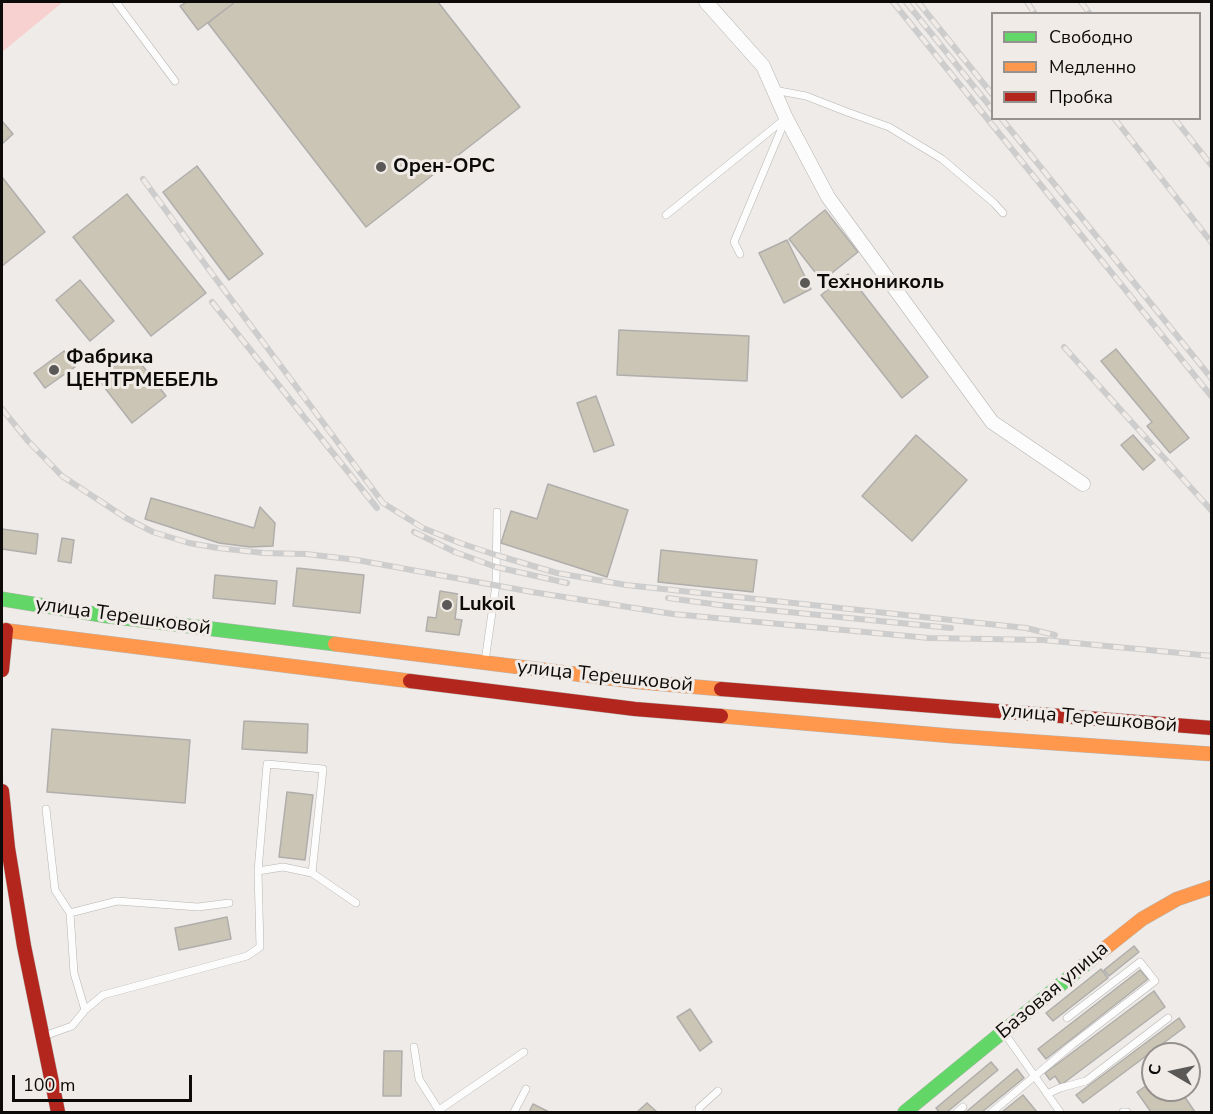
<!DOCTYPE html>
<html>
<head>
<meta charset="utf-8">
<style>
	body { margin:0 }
	#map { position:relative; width:1213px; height:1114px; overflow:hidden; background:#eeebe8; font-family:"Nunito Sans",sans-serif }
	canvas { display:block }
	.frame { position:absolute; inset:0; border:3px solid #0c0b09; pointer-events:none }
	.legend { position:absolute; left:991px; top:12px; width:210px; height:108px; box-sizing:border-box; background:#f0ebe6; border:2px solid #95918e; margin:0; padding:8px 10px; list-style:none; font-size:18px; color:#0c0b09 }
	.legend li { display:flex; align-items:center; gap:12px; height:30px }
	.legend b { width:30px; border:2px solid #95918e }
	.north { position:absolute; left:1141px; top:1042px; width:60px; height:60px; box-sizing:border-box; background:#f0ebe6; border:2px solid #95918e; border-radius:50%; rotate:279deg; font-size:16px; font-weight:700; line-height:24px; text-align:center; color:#0c0b09 }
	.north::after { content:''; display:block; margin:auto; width:21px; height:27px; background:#5b5957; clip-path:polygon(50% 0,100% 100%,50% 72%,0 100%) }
	.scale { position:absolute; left:12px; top:1075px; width:180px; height:27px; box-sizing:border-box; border:3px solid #0c0b09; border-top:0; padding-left:8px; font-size:18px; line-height:21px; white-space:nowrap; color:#0c0b09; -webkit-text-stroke:4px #f0ebe6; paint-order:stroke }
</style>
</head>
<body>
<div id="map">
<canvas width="1213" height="1114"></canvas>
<div class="frame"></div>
<ul class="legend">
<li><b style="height:8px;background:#63d668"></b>Свободно</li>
<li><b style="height:8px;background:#ff974d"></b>Медленно</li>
<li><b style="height:8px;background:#b3261e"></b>Пробка</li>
</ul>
<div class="north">С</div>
<div class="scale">100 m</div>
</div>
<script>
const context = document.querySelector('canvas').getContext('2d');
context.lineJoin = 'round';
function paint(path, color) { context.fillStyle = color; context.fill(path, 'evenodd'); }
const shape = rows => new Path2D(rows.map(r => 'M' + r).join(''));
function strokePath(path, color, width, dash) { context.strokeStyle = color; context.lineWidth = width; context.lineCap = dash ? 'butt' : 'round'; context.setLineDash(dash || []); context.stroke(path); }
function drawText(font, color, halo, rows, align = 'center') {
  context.font = font + ' "Nunito Sans",sans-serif'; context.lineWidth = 6; context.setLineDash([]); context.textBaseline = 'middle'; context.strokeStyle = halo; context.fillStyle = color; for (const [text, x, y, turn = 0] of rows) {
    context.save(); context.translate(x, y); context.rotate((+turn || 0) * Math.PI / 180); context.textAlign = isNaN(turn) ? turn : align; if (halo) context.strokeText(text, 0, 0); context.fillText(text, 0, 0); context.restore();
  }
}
const green = shape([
	[2,2,63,2,2,52]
]);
const building = shape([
	[187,2,235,2,198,30,180,6,187,2],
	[235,2,438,2,520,107,366,227,208,23,235,2],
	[2,121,13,134,2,144,2,121],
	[197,166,263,254,229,280,163,192,197,166],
	[2,177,45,232,2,266,2,177],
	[127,194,206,293,151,336,73,237,127,194],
	[825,210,858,252,822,281,789,239,825,210],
	[787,240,811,289,784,303,759,253,787,240],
	[848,274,928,377,902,398,821,295,848,274],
	[80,280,114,321,90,341,56,300,80,280],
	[619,330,749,336,747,381,617,375,619,330],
	[1116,349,1189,438,1170,453,1147,426,1152,422,1101,361,1116,349],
	[64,351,75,367,45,388,34,373,64,351],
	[132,352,166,396,132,423,98,379,132,352],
	[596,396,614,445,594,452,577,403,596,396],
	[916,435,967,480,912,541,862,496,916,435],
	[1133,435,1155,460,1143,470,1121,445,1133,435],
	[548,484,628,510,607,577,501,543,511,511,537,519,548,484],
	[151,498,254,528,260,507,275,523,273,546,250,547,219,543,145,519,151,498],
	[2,529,38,534,36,554,2,549,2,529],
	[62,538,74,540,71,563,58,561,62,538],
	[661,550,757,560,753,592,658,582,661,550],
	[297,568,364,575,360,613,293,606,297,568],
	[215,575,277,581,275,604,213,598,215,575],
	[440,591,458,594,455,619,462,620,459,635,426,631,428,617,436,618,440,591],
	[244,721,308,724,307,753,242,749,244,721],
	[52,729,190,740,185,803,47,792,52,729],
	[287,792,313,795,305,860,279,857,287,792],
	[227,917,231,939,179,950,175,928,227,917],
	[1134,946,1139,952,1109,976,1104,970,1134,946],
	[1101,969,1108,978,1053,1021,1046,1013,1101,969],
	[1140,970,1148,979,1046,1059,1038,1049,1140,970],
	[1154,991,1165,1007,1061,1085,1055,1076,1050,1080,1045,1073,1154,991],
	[690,1009,712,1042,700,1051,677,1017,690,1009],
	[1179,1018,1185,1027,1083,1103,1076,1095,1179,1018],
	[384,1051,402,1051,401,1096,383,1096,384,1051],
	[991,1062,998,1070,947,1112,939,1112,936,1108,991,1062],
	[1017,1069,1024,1078,982,1112,966,1112,1017,1069],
	[1153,1081,1153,1090,1180,1090,1195,1112,1151,1112,1137,1092,1153,1081],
	[1023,1095,1037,1112,1002,1112,1023,1095],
	[647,1103,657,1112,637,1112,647,1103],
	[533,1104,549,1112,529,1112,533,1104]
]);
const lane = shape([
	[116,2,175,81],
	[774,90,806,96,847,112,889,127,942,159,994,203,1003,213],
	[666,215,786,118,734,242,740,254],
	[485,661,496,585,497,512],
	[46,809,55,890,70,913],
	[312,873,356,903],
	[85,1010,74,973,70,913,117,901,198,907,229,903],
	[1005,1034,1060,1112],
	[44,1036,72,1026,85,1010,103,995,247,956,260,947,258,871,267,764,323,769,312,873,283,867,258,871],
	[414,1047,419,1079,440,1112],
	[1047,1094,1060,1088,1086,1081,1168,1018],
	[439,1110,524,1052],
	[514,1112,526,1089],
	[699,1112,699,1108,718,1091],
	[957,1112,963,1107],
	[992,1112,1073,1044,1155,981,1140,962,1067,1018],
	[1123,1112,1127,1112]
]);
const street = shape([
	[706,2,763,66,786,118,828,197,992,422,1083,484]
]);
const fast = shape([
	[2,599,107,616,335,644],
	[905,1112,1093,958]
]);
const slow = shape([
	[2,630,410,681],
	[335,644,640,682,721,689],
	[721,716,952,736,1212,754],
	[1093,958,1142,919,1177,899,1212,887]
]);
const jam = shape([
	[2,670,6,630],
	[410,681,635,709,721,716],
	[721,689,1212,728],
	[2,791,8,848,24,946,58,1112]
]);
const rail = shape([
	[893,2,1212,397],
	[906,2,992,109],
	[918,2,992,94],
	[1027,2,1035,14],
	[1081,2,1090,14],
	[1001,118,1212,379],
	[1114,118,1212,243],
	[1174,118,1212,166],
	[143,179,213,275,383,503,423,528,460,543,496,555,557,573,626,585,1026,628,1055,635],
	[212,302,377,508],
	[1064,347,1212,511],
	[2,409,28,441,62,476,126,518,153,532,189,543,218,548,264,553,306,554,357,560,532,592,673,614,929,638,1043,640,1212,656],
	[414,532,455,552,496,567,567,583],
	[668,598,727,606,951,628]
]);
const markers = [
	[381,167,6,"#5b5957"],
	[805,283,6,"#5b5957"],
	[54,370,6,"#5b5957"],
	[447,605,6,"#5b5957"]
];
const poiNames = [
	["Орен-ОРС",393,167],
	["Технониколь",817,283],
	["Фабрика",66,358],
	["ЦЕНТРМЕБЕЛЬ",66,381],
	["Lukoil",459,605]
];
const streetNames = [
	["улица Терешковой",123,617,8],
	["улица Терешковой",605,677,6],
	["улица Терешковой",1089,719,5],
	["Базовая улица",1053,991,-40]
];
paint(green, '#f7d1cf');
paint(building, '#cbc5b5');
strokePath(building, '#b0aeac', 1.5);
strokePath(lane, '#b6b5b2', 8);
strokePath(street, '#b6b5b2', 15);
strokePath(fast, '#b6b5b2', 15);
strokePath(slow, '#b6b5b2', 15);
strokePath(jam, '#b6b5b2', 15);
strokePath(lane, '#fcfcfc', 7);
strokePath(street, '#fcfcfc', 14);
strokePath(fast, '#63d668', 14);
strokePath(slow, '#ff974d', 14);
strokePath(jam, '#b3261e', 14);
strokePath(rail, '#cecdcd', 6);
strokePath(rail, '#f0ebe6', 4, [11]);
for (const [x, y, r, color] of markers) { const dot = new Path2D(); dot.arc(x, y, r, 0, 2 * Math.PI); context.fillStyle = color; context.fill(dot); strokePath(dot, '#f0ebe6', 2); }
drawText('bold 20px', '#0c0b09', '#f0ebe6', poiNames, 'left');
drawText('20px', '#0c0b09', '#f0ebe6', streetNames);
</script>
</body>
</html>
